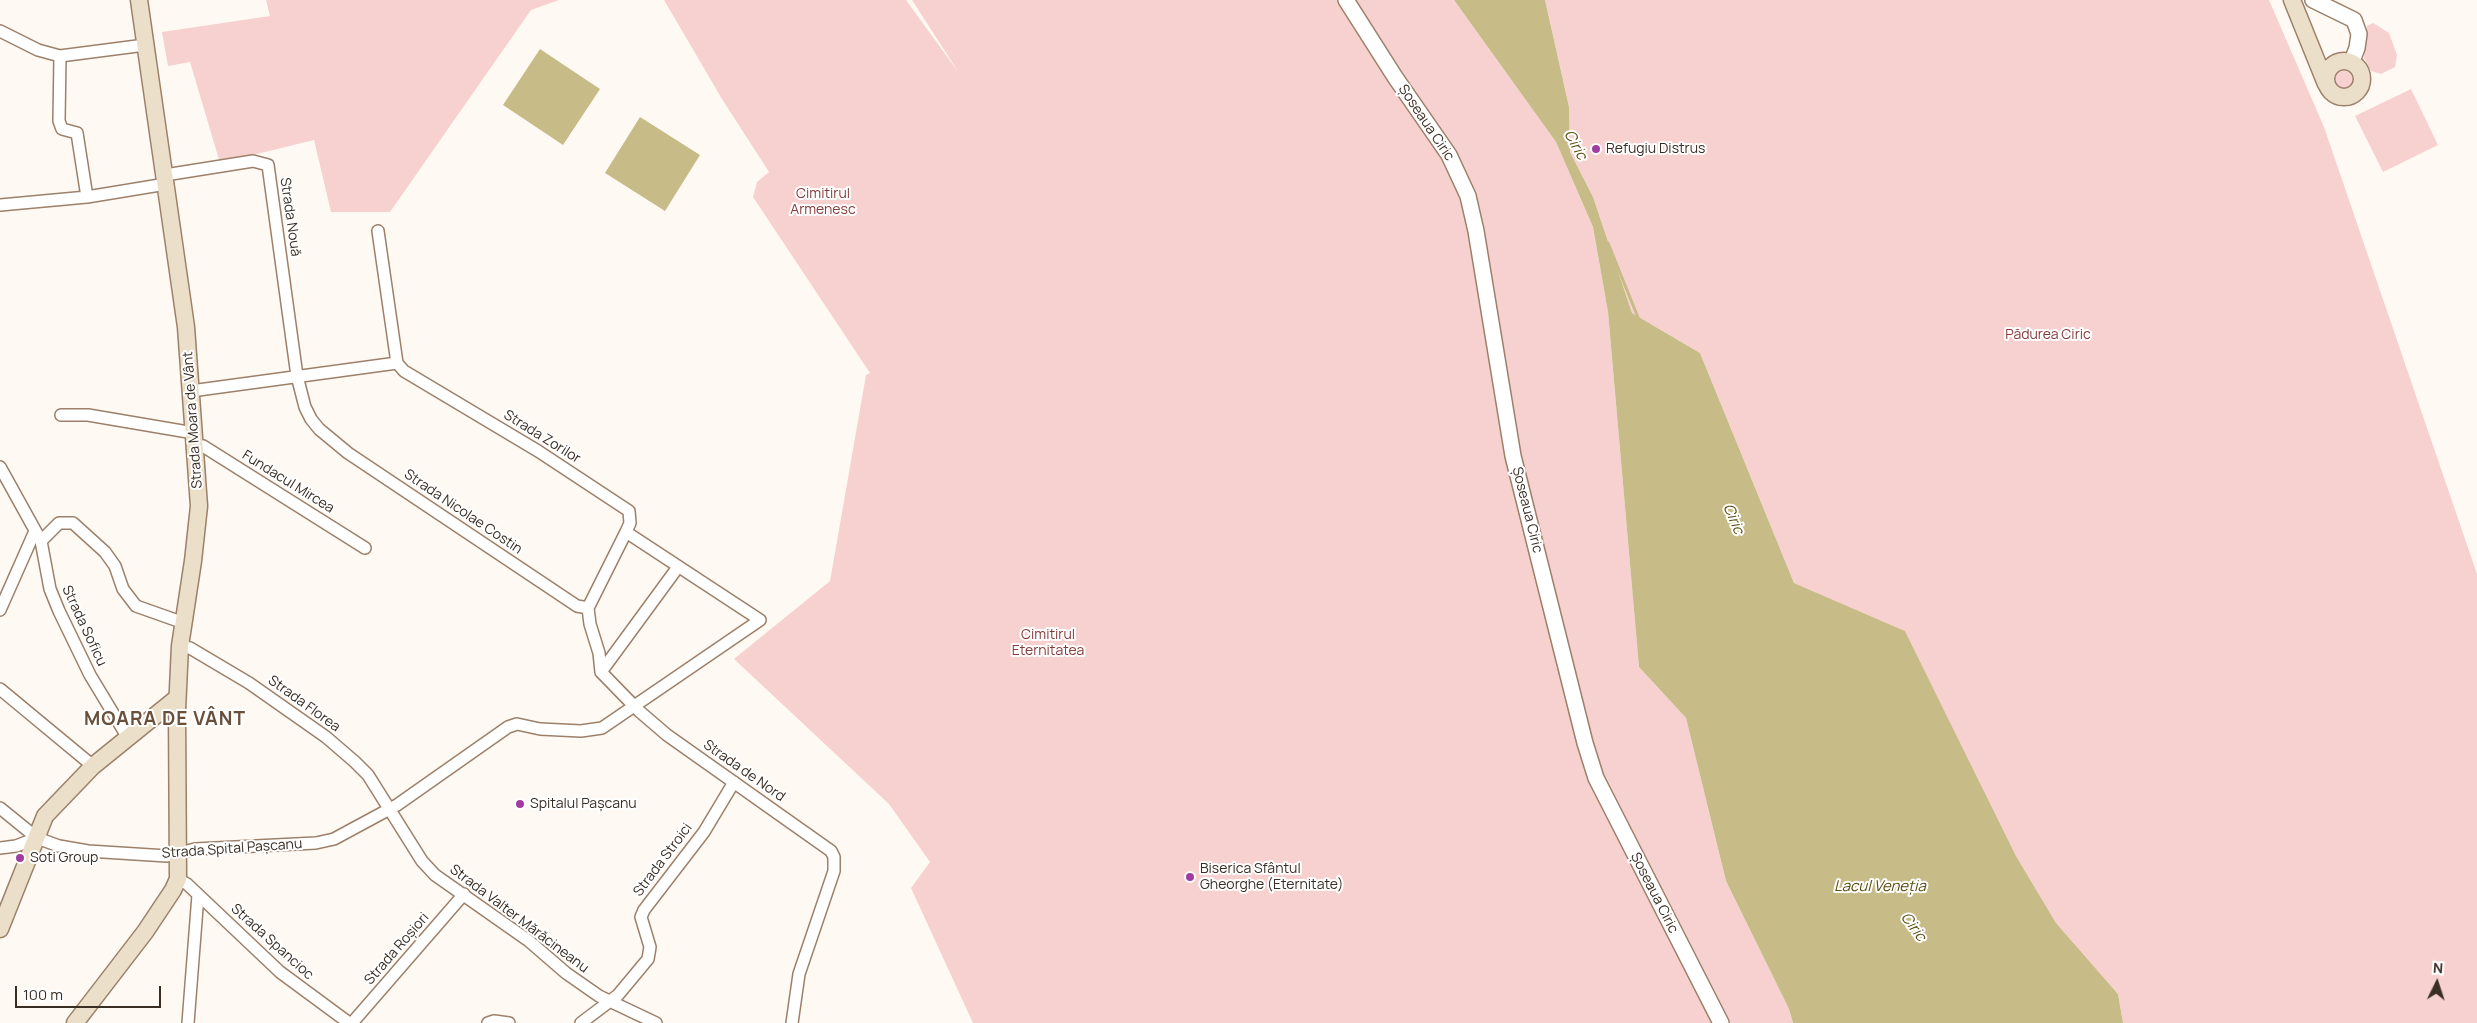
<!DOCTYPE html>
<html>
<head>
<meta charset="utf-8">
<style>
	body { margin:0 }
	#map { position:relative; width:2477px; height:1023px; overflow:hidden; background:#fff9f4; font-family:Manrope,sans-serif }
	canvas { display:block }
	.north { position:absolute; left:2412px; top:958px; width:50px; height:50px; -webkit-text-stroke:4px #fff; paint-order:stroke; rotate:4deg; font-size:14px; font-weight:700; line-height:20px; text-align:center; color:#392e24 }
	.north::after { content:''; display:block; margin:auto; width:18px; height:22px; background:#392e24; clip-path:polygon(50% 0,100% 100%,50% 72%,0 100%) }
	.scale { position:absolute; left:15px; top:986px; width:146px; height:22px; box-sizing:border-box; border:2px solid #392e24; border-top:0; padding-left:6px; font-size:15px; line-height:18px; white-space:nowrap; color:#392e24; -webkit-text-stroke:4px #fff; paint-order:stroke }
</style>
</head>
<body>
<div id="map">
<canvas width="2477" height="1023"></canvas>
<div class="north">N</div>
<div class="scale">100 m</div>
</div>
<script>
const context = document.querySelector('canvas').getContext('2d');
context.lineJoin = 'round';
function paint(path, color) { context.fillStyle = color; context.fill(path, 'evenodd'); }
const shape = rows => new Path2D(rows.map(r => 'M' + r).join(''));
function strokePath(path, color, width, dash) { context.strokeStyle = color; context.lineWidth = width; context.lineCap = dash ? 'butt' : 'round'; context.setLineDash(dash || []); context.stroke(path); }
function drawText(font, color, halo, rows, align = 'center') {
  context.font = font + ' Manrope,sans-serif'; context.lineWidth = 4; context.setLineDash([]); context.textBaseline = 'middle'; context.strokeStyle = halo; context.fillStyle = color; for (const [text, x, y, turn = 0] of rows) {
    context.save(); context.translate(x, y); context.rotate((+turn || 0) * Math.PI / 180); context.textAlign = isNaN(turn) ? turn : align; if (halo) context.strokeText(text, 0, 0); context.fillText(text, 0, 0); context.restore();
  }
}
const green = shape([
	[266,0,559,0,531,10,390,212,331,212,314,140,220,163,190,62,168,66,162,32,270,16],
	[664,0,906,0,959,73,912,0,1454,0,1556,142,1593,227,1608,312,1639,667,1686,718,1726,881,1789,1009,1793,1023,973,1023,911,888,930,862,889,804,734,659,830,581,866,375,870,373,753,197,757,182,769,172,722,99],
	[1545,0,2269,0,2324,127,2477,574,2477,1023,2123,1023,2118,994,2056,923,2016,856,1905,631,1794,583,1700,353,1632,313,1593,197,1570,152,1569,107],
	[2373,23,2389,33,2397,55,2395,67,2381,74,2371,71,2364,58,2367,26],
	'2332 79a12 12 0 1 1 24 0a12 12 0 1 1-24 0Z',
	[2411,89,2438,145,2383,172,2355,116]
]);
const water = shape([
	[1454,0,1545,0,1569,107,1570,152,1593,197,1632,313,1700,353,1794,583,1905,631,2016,856,2056,923,2118,994,2123,1023,1793,1023,1789,1009,1726,881,1686,718,1639,667,1608,312,1593,227,1556,142],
	[540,49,600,89,563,145,503,105],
	[640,117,700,155,665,211,605,173]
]);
const stream = shape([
	[1608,243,1639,320]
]);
const minor = shape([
	[0,31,38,50,60,56,145,45],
	[60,56,59,121,62,129,77,133,87,197],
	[165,175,253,161,268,165,297,376,305,407,311,419,319,429,348,453,577,606,588,608,590,624,599,653,601,672],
	[0,205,87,197,166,184],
	[191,391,397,363],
	[61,415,88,415,194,433],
	[195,445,203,446,365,548],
	[0,467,41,541,50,589,59,611,90,675,128,738],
	[41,541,59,523,73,523,105,552,115,566,123,589,136,606,184,623],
	[588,608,626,532],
	[0,610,35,531],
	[180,646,190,648,249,683,326,737,355,762,368,775,422,861,435,875,529,941,566,973,599,996,656,1023],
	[601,672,639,711,667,735,831,851,834,857,834,871,799,974,792,1023],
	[601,672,678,567],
	[0,689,93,766],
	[0,808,37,838,59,846,88,851,167,856,195,849,316,843,334,839,397,805,508,727,517,724,540,729,581,731,602,728,760,620,626,532,630,523,629,511,538,451,404,371,397,363,378,231],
	[0,848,16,846,37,838],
	[178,879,187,884,280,972,349,1023],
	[188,1023,198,895],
	[352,1023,464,894],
	[488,1023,494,1021,509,1023],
	[581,1023,618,995,648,959,650,947,641,917,644,910,704,832,734,782]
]);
const tertiary = shape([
	[1346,0,1395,77,1449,155,1468,196,1476,231,1513,456,1585,743,1596,778,1721,1023],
	[2313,0,2354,20,2359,34,2357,48,2352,61]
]);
const secondary = shape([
	[2292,0,2326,84],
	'2326 79a18 18 0 1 1 36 0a18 18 0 1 1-36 0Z',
	[0,929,45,816,93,766,177,698],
	[75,1023,145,932,173,890,178,879,177,710,180,646,193,561,199,506,186,327,139,0]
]);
const markers = [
	[1596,149,5,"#a03da3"],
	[520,804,5,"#a03da3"],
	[20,858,5,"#a03da3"],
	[1190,877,5,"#a03da3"]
];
const streetNames = [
	["Șoseaua Ciric",1426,123,56],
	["Strada Nouă",290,217,82],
	["Strada Moara de Vânt",193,420,-94],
	["Strada Zorilor",542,437,32],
	["Fundacul Mircea",288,482,32],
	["Șoseaua Ciric",1527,510,76],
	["Strada Nicolae Costin",463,512,34],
	["Strada Soficu",84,626,65],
	["Strada Florea",304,704,36],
	["Strada de Nord",744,771,35],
	["Strada Spital Pașcanu",232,849,-4],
	["Strada Stroici",663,860,-53],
	["Șoseaua Ciric",1654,893,63],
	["Strada Valter Mărăcineanu",519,919,37],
	["Strada Spancioc",272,942,42],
	["Strada Roșiori",397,949,-49]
];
const poiNames = [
	["Refugiu Distrus",1606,149],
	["Spitalul Pașcanu",530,804],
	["Soti Group",30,858],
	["Biserica Sfântul",1200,869],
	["Gheorghe (Eternitate)",1200,885]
];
const parkNames = [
	["Cimitirul",823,194],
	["Armenesc",823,210],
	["Pădurea Ciric",2048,335],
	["Cimitirul",1048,635],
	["Eternitatea",1048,651]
];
const waterNames = [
	["Ciric",1575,145,61],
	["Ciric",1733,519,67],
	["Lacul Veneția",1880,887],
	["Ciric",1913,927,53]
];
const districtNames = [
	["MOARA DE VÂNT",165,720]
];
paint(green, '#f7d1cf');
paint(water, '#c7bb87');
strokePath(stream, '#c7bb87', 3);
strokePath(minor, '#9c806a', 14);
strokePath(tertiary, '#9c806a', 18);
strokePath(secondary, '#9c806a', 19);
strokePath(minor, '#fff', 11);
strokePath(tertiary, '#fff', 15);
strokePath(secondary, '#ecdfc9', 16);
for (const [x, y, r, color] of markers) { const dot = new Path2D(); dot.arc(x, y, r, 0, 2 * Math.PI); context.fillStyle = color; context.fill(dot); strokePath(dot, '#fff', 2); }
drawText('14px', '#392e24', '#fff', streetNames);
drawText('14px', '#392e24', '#fff', poiNames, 'left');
drawText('14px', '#853c3b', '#fff', parkNames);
drawText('italic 15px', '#5a4d0e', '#fff', waterNames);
context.letterSpacing = '1px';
drawText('bold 19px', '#6a503b', '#fff', districtNames);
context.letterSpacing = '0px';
</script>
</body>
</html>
